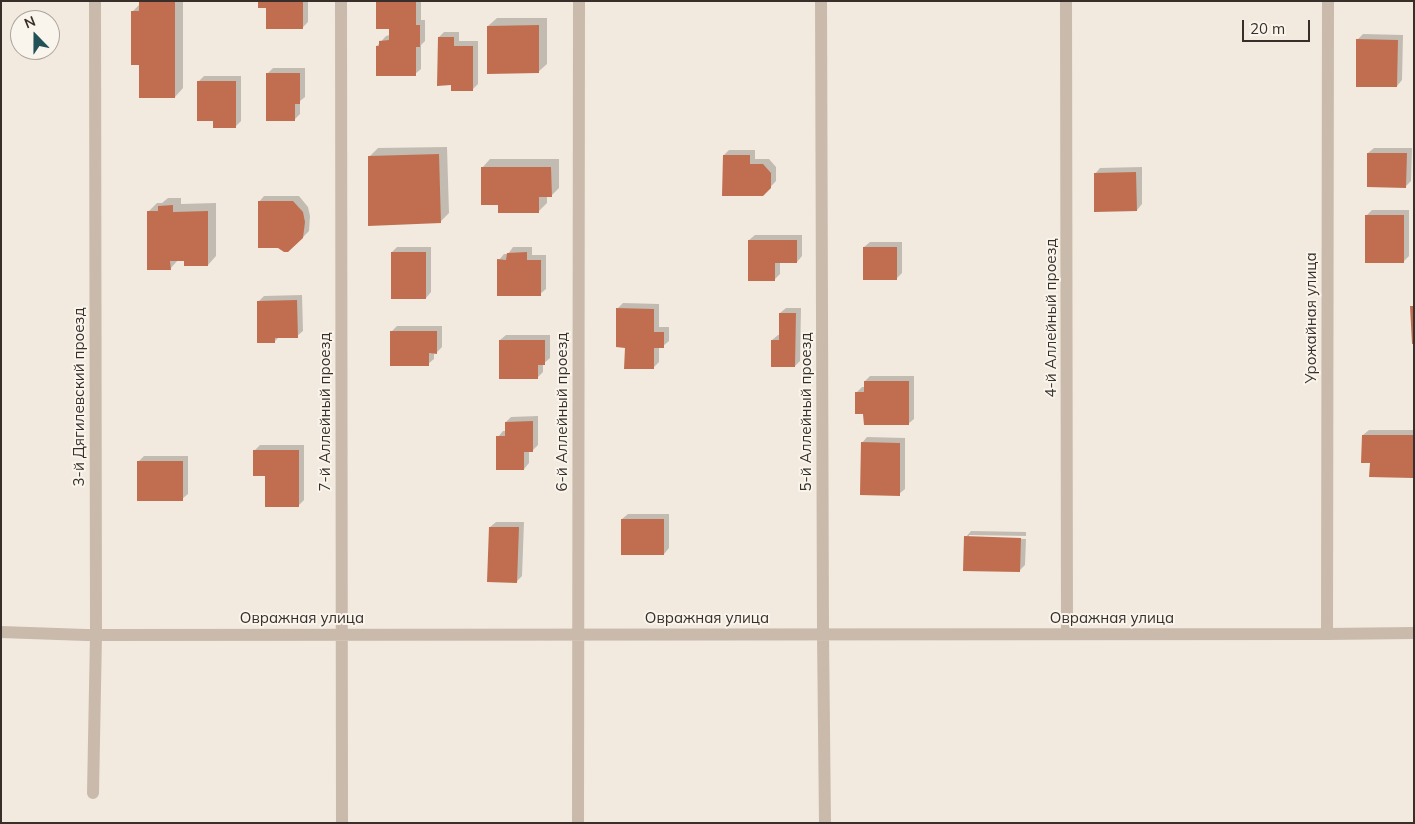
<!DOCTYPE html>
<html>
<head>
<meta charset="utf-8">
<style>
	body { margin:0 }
	#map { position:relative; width:1415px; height:824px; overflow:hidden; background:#f2eadf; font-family:Mulish,sans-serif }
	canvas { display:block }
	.frame { position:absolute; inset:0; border:2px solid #382f2a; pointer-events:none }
	.north { position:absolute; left:10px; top:10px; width:50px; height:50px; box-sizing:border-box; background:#f9f4ec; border:1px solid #aca59e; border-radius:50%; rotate:338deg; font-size:14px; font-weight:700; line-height:20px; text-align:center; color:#382f2a }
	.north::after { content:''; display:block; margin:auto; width:18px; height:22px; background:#215258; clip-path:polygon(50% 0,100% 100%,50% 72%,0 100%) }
	.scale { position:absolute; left:1242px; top:20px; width:68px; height:22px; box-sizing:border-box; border:2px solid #382f2a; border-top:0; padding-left:6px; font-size:15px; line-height:18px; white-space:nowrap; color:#382f2a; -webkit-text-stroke:4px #f9f4ec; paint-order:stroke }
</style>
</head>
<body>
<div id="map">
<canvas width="1415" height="824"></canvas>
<div class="frame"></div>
<div class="north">N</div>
<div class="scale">20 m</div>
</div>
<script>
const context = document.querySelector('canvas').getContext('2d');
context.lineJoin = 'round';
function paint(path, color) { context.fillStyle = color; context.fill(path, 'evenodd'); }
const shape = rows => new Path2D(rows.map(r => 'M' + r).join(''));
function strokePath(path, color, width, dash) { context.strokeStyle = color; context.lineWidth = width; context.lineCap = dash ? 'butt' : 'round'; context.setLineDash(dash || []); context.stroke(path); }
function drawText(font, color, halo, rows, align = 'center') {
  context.font = font + ' Mulish,sans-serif'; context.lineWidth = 4; context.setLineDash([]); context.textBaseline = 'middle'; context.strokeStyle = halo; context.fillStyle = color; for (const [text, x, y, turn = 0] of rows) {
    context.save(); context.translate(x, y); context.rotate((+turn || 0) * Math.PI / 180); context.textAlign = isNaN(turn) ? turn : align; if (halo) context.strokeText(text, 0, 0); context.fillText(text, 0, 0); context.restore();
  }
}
const shadow = shape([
	[140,1,183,1,183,88,175,97,133,11,140,4],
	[259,1,308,1,308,22,303,27],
	[377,1,421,1,421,20,425,20,425,41,421,45,421,69,415,74,377,46,386,36,390,35,390,27],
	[497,18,547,18,547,64,538,72,488,26],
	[444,32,459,32,459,41,478,41,478,84,472,90,452,84,439,37],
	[1363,34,1403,35,1402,80,1397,86,1357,40],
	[273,68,305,68,305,97,300,101,300,114,295,119,267,74],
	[204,76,241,76,241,121,235,127,214,120,198,82],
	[447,147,449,213,440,222,369,157,378,148],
	[1374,148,1412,148,1411,181,1406,186,1368,153],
	[729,150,755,150,755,159,769,159,776,167,776,181,763,195,724,155],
	[490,159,559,159,559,188,551,196,547,196,547,203,539,211,499,204,482,168],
	[1142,167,1142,204,1137,210,1095,174,1100,168],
	[264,196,299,196,308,207,310,216,309,231,303,237,259,202],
	[168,198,181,198,181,204,216,203,216,256,208,265,178,260,170,269,148,212,157,203,162,203],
	[1372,210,1409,210,1409,256,1403,262,1367,215],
	[755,235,802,235,802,256,797,262,780,262,780,274,774,280,749,240],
	[870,242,902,242,902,273,896,279,864,247],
	[397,247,431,247,431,292,426,298,392,252],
	[513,247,532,247,532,255,546,255,546,289,540,294,499,260,504,254,508,254],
	[302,295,303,331,297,336,280,336,274,342,259,301,264,296],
	[623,303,659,304,659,327,669,327,669,341,663,346,659,346,659,362,653,368,626,346,617,309],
	[786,308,801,308,800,361,795,366,772,340,778,335,780,335,780,313],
	[397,326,442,326,442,347,437,352,434,352,434,359,428,364,391,332],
	[506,335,550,335,550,358,543,364,543,372,537,378,500,340],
	[870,376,914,376,914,419,908,424,865,413,856,393,862,387,865,387,865,381],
	[538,416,538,445,532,451,529,451,529,463,524,469,498,437,503,431,506,431,506,422,511,417],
	[1369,430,1414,430,1414,475,1412,477,1371,462,1363,435],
	[867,437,905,438,905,489,899,494,862,443],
	[260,445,304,445,304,500,298,506,266,475,254,451],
	[144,456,188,456,188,494,182,499,138,462],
	[628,514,669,514,669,548,664,554,622,519],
	[496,522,524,522,522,576,517,581,490,527],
	[971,531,1026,532,1026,536,969,535,969,537,1026,539,1025,565,1020,570,966,537]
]);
const building = shape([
	[139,1,175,1,175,98,139,98,139,65,131,65,131,11,139,11],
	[258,1,303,1,303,29,266,29,266,8,258,8],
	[376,1,416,1,416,25,420,25,420,47,416,47,416,76,376,76,376,46,379,46,379,41,389,40,389,29,376,29],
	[539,25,539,73,487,74,487,26],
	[438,37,454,37,454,46,473,46,473,91,451,91,451,85,437,86],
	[1356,39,1398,40,1397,87,1356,87],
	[266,73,300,73,300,104,295,104,295,121,266,121],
	[197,81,236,81,236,128,213,128,213,121,197,121],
	[1367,153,1407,153,1406,188,1367,187],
	[439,154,441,223,368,226,368,156],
	[723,155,750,155,750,164,763,164,771,173,771,188,763,196,722,196],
	[481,167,551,167,552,197,539,197,539,213,498,213,498,205,481,205],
	[1136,172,1137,211,1094,212,1094,173],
	[258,201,293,201,303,212,305,222,303,238,288,252,284,252,278,248,258,248],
	[173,205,173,212,208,211,208,266,184,266,184,261,170,261,171,270,147,270,147,211,158,211,158,206],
	[1365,215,1404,215,1404,263,1365,263],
	[748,240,797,240,797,263,775,263,775,281,748,281],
	[863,247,897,247,897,280,863,280],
	[391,252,426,252,426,299,391,299],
	[527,252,527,260,541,260,541,296,497,296,497,259,506,260,507,253],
	[297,300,298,338,275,338,275,343,257,343,257,301],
	[1410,306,1414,306,1414,344,1412,344],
	[616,308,654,309,654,332,664,332,664,348,654,348,654,369,624,369,625,348,616,347],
	[779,313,796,313,795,367,771,367,771,340,779,340],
	[390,331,437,331,437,354,429,353,429,366,390,366],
	[499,340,545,340,545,365,538,365,538,379,499,379],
	[864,381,909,381,909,425,864,425,863,414,855,414,855,392,864,392],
	[533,421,533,452,524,452,524,470,496,470,496,436,505,436,505,422],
	[1362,435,1413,435,1413,478,1369,477,1370,463,1361,463],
	[861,442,900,443,900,496,860,495],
	[253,450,299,450,299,507,265,507,265,476,253,476],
	[137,461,183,461,183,501,137,501],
	[621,519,664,519,664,555,621,555],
	[489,527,519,527,517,583,487,582],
	[964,536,1021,538,1020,572,963,571]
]);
const street = shape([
	[341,1,342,823],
	[821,1,823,634,825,823],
	[1066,1,1067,634],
	[1,632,86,635,1327,634,1414,633],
	[1327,634,1328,1],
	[93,793,96,635,95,1],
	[578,823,579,1]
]);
const streetNames = [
	["4-й Аллейный проезд",1051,318,-90],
	["Урожайная улица",1311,318,-90],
	["3-й Дягилевский проезд",79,397,-90],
	["7-й Аллейный проезд",325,412,-90],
	["6-й Аллейный проезд",562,412,-90],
	["5-й Аллейный проезд",806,412,-90],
	["Овражная улица",302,618],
	["Овражная улица",707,618],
	["Овражная улица",1112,618]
];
paint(shadow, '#0003');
paint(building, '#c06e4f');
strokePath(street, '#cabaab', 12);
drawText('15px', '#382f2a', '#f9f4ec', streetNames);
</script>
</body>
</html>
